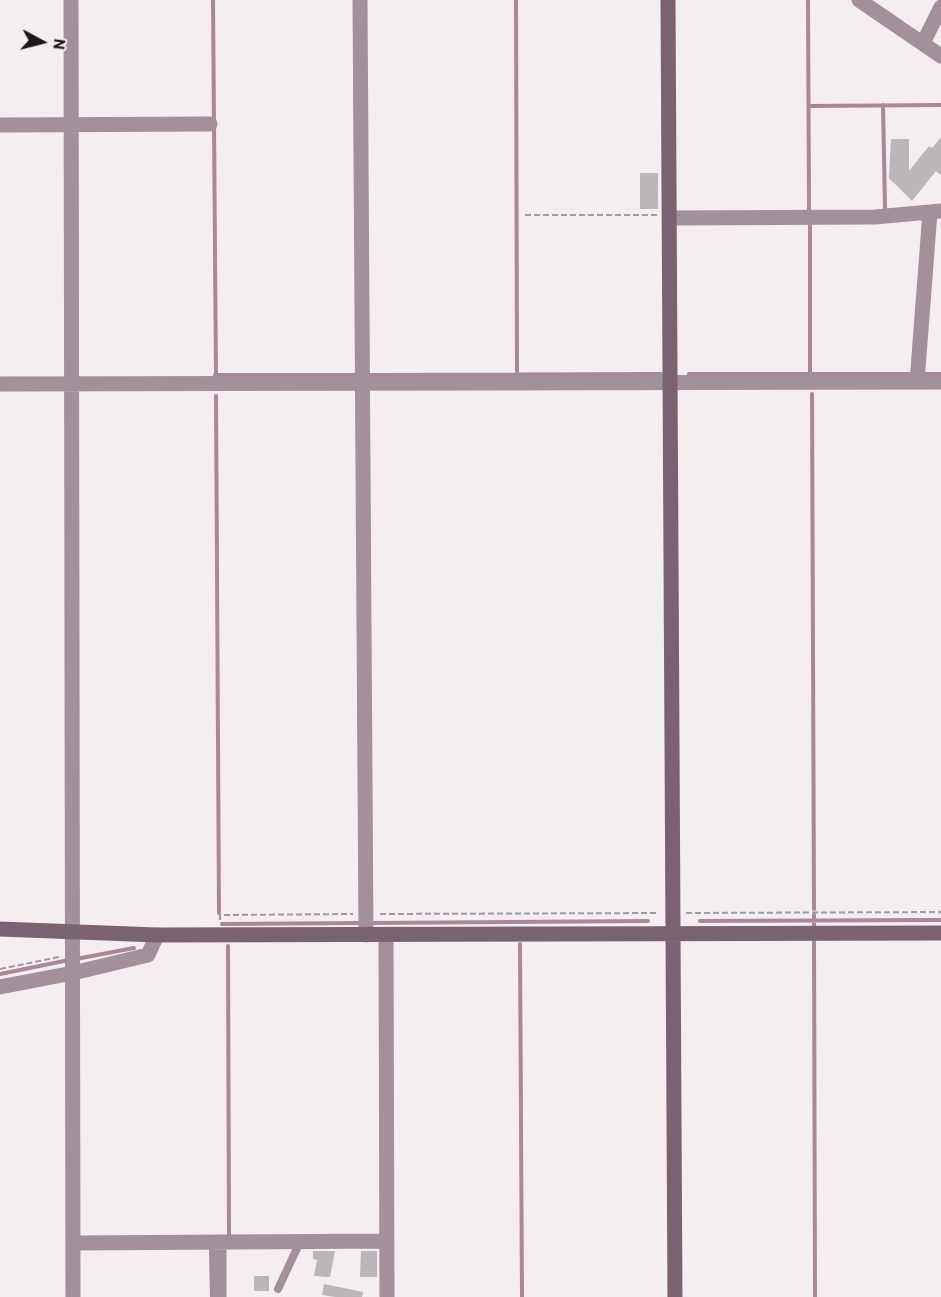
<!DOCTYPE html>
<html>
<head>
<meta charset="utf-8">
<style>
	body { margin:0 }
	#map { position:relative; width:941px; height:1297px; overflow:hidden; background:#f4eef1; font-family:Barlow,sans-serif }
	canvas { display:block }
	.north { position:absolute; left:12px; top:12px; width:60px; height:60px; -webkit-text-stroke:4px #f4eef1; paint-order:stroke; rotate:97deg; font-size:16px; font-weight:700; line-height:24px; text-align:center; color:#1b1a1b }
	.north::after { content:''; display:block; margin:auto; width:21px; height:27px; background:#1b1a1b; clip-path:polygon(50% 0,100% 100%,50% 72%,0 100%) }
</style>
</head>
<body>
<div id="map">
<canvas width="941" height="1297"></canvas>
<div class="north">N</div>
</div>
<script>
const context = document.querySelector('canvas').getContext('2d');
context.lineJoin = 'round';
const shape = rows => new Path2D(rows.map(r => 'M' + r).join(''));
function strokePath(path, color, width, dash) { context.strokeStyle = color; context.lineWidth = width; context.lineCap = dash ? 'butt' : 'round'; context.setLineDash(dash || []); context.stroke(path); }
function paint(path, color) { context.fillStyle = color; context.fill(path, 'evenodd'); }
const stream = shape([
	[213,0,216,376],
	[516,0,517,374],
	[808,0,809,211],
	[883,105,885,208],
	[809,106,941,105],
	[810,223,810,374],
	[689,374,911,374],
	[922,374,941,374],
	[215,375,356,375],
	[371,375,661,374],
	[812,394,814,909],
	[216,396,219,913],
	[814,915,814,926],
	[700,921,941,920],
	[370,923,648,921],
	[222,924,359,923],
	[814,942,815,1297],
	[520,944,522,1297],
	[228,946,229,1235],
	[76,959,134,948],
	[0,974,69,960],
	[211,1250,212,1297]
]);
const building = shape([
	[941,137,941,175,936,171,912,201,889,178,891,139,909,139,909,171,929,146,932,148],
	[640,173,658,173,658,209,640,209],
	[313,1251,335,1251,330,1277,314,1276,317,1260,313,1259],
	[361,1251,377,1251,377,1277,360,1277],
	[254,1276,269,1276,269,1291,254,1291],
	[324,1284,363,1292,362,1297,335,1297,322,1295]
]);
const path = shape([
	[525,215,657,215],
	[686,913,941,912],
	[380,914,659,913],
	[220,920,220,915,353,914],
	[0,969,59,957]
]);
const lane = shape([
	[278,1289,300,1242]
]);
const street = shape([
	[71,0,73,1297],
	[360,0,366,935],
	[859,0,941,56],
	[923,43,941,7],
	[0,125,210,124],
	[670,218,875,217,941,211],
	[917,382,930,212],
	[0,384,941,382],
	[386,935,387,1297],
	[0,987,73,973,148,955,157,935],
	[219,1242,219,1297],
	[73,1243,387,1241]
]);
const secondary = shape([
	[668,0,675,1297],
	[0,929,157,935,941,933]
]);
strokePath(stream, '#a7899a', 4);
paint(building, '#bbb6b9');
strokePath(path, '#9e9a9d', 2, [6, 3]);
strokePath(lane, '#a2909a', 8);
strokePath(street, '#a2909a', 15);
strokePath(secondary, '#7b6270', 15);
</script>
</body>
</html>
